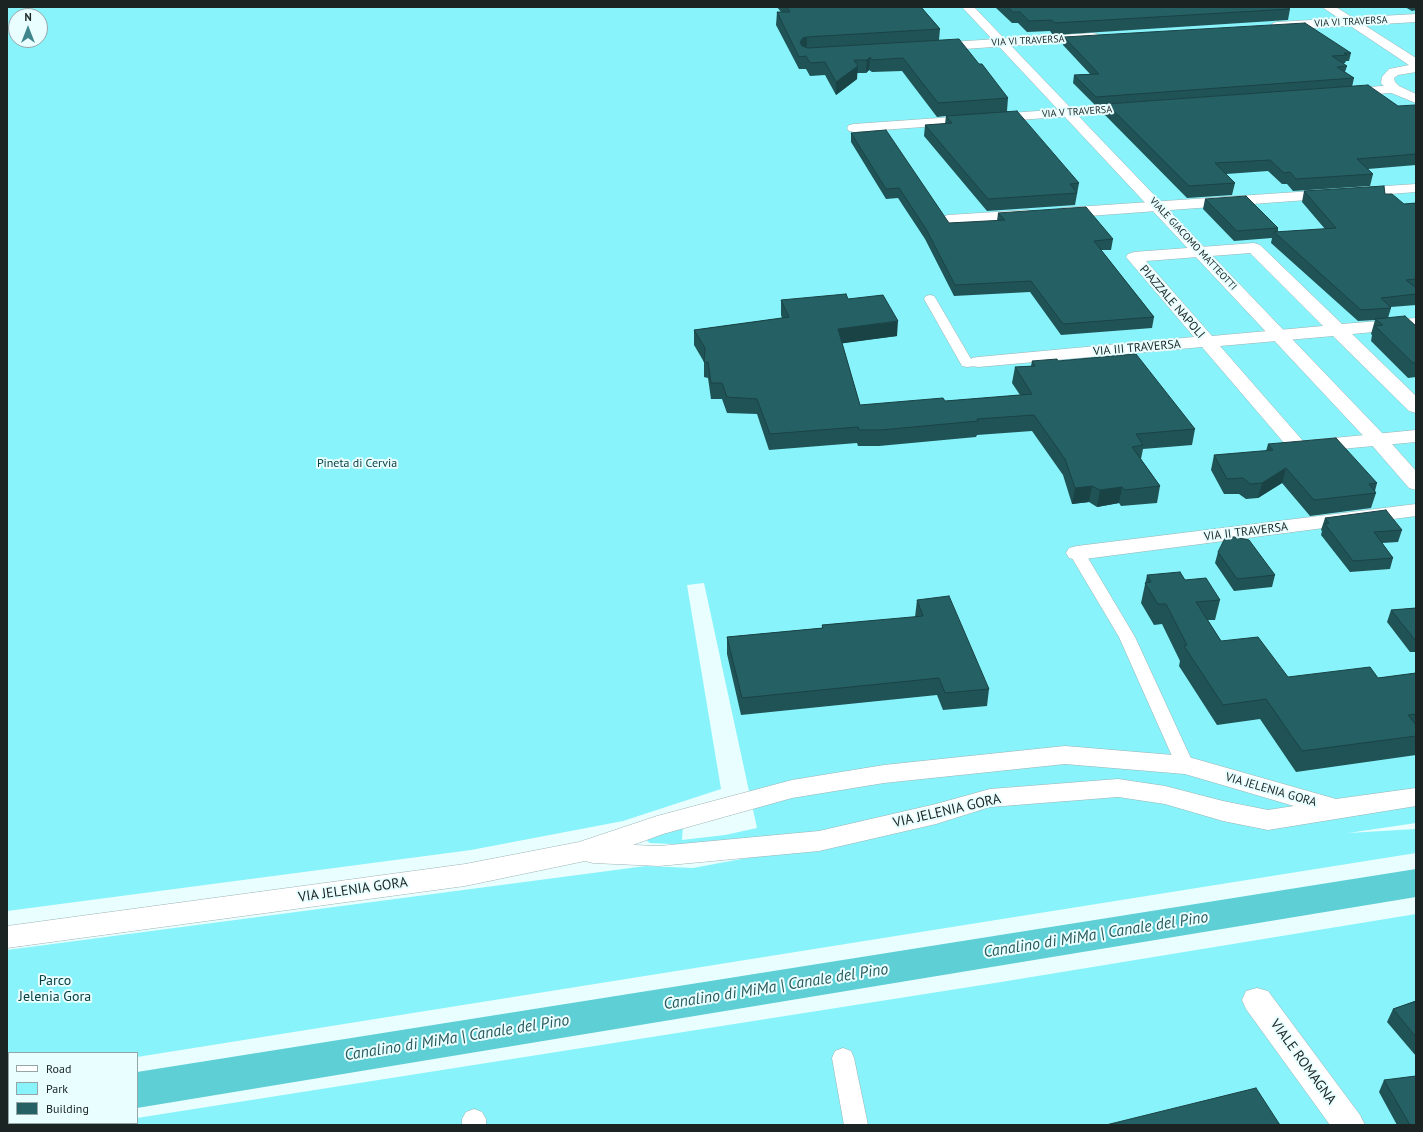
<!DOCTYPE html>
<html>
<head>
<meta charset="utf-8">
<style>
	body { margin:0 }
	#map { position:relative; width:1423px; height:1132px; overflow:hidden; background:#e8feff; font-family:"PT Sans",sans-serif }
	canvas { display:block }
	.frame { position:absolute; inset:0; border:8px solid #1b2323; pointer-events:none }
	.legend { position:absolute; left:8px; top:1052px; width:130px; height:72px; box-sizing:border-box; background:#e8feff; border:1px solid #96a6a7; margin:0; padding:5px 7px; list-style:none; font-size:12px; color:#1b2323 }
	.legend li { display:flex; align-items:center; gap:8px; height:20px }
	.legend b { width:20px; border:1px solid #96a6a7 }
	.north { position:absolute; left:8px; top:8px; width:40px; height:40px; box-sizing:border-box; background:#e8feff; border:1px solid #96a6a7; border-radius:50%; rotate:0deg; font-size:11px; font-weight:700; line-height:16px; text-align:center; color:#1b2323 }
	.north::after { content:''; display:block; margin:auto; width:14px; height:18px; background:#3f878c; clip-path:polygon(50% 0,100% 100%,50% 72%,0 100%) }
</style>
</head>
<body>
<div id="map">
<canvas width="1423" height="1132"></canvas>
<div class="frame"></div>
<ul class="legend">
<li><b style="height:5px;background:#fff"></b>Road</li>
<li><b style="height:11px;background:#88f3fa"></b>Park</li>
<li><b style="height:11px;background:#256064"></b>Building</li>
</ul>
<div class="north">N</div>
</div>
<script>
const context = document.querySelector('canvas').getContext('2d');
context.lineJoin = 'round';
function paint(path, color) { context.fillStyle = color; context.fill(path, 'evenodd'); }
const shape = rows => new Path2D(rows.map(r => 'M' + r).join(''));
function strokePath(path, color, width, dash) { context.strokeStyle = color; context.lineWidth = width; context.lineCap = dash ? 'butt' : 'round'; context.setLineDash(dash || []); context.stroke(path); }
function drawText(font, color, halo, rows, align = 'center') {
  context.font = font + ' "PT Sans",sans-serif'; context.lineWidth = 4; context.setLineDash([]); context.textBaseline = 'middle'; context.strokeStyle = halo; context.fillStyle = color; for (const [text, x, y, turn = 0] of rows) {
    context.save(); context.translate(x, y); context.rotate((+turn || 0) * Math.PI / 180); context.textAlign = isNaN(turn) ? turn : align; if (halo) context.strokeText(text, 0, 0); context.fillText(text, 0, 0); context.restore();
  }
}
const green = shape([
	[7,7,1416,7,1416,823,1348,833,1416,829,1416,853,137,1057,137,1053,9,1053,9,1077,7,1077,7,950,646,866,693,868,763,855,693,845,650,843,647,841,649,837,683,826,682,840,725,835,757,828,704,583,687,585,721,789,623,821,471,850,7,911],
	[16,16,40,16,40,40,16,40],
	[1416,914,1416,1125,92,1125,105,1123,137,1123,137,1118,995,983]
]);
const canal = shape([
	[1416,869,1416,897,137,1108,137,1072,1416,869],
	[7,1093,9,1093,9,1123,23,1124,7,1125,7,1093]
]);
const service = shape([
	[930,295,934,296,936,299,971,359,983,359,985,362,983,365,967,367,962,366,924,299,926,296,930,295],
	[1077,548,1083,550,1085,553,1135,637,1194,765,1192,770,1185,772,1178,770,1176,765,1119,637,1069,553,1071,550,1077,548],
	[843,1048,851,1051,854,1058,868,1125,844,1125,832,1058,835,1051,843,1048],
	[474,1109,482,1112,486,1119,486,1125,462,1125,462,1119,466,1112,474,1109]
]);
const minor = shape([
	[1416,14,1416,22,1277,30,1273,29,1271,26,1273,23,1277,22,1416,14],
	[1093,33,1097,34,1099,37,1097,40,934,51,930,50,928,47,930,44,934,43,1093,33],
	[1394,85,1399,86,1401,89,1399,92,1346,97,1341,96,1339,93,1341,90,1346,89,1394,85],
	[1137,104,1142,105,1144,108,1142,111,854,132,849,131,847,128,849,125,854,124,1137,104],
	[1416,184,1416,192,1061,218,1056,216,1053,213,1056,210,1061,208,1416,184],
	[1028,210,1033,212,1036,215,1033,218,948,225,942,223,940,220,942,217,948,215,1028,210],
	[1254,243,1260,245,1342,324,1416,318,1416,328,1352,334,1416,396,1416,413,1409,411,1333,336,1220,346,1303,441,1416,430,1416,442,1298,453,1291,451,1202,347,978,367,972,366,969,362,972,358,978,357,1194,337,1126,257,1128,254,1134,252,1254,243],
	[1250,253,1323,326,1212,336,1146,261,1250,253],
	[1416,504,1416,516,1077,560,1069,558,1066,553,1069,548,1077,546,1416,504],
	[1257,988,1268,991,1360,1115,1365,1125,1330,1125,1246,1009,1242,1000,1246,991,1257,988]
]);
const tertiary = shape([
	[962,7,974,7,1384,435,1416,471,1416,490,1409,488,1370,443,962,7],
	[1322,7,1336,7,1416,58,1416,72,1398,75,1394,78,1395,82,1399,86,1416,94,1416,103,1389,92,1381,83,1382,77,1389,69,1409,65,1322,7],
	[1065,746,1185,756,1336,799,1416,788,1416,806,1268,830,1223,821,1165,804,1118,797,990,807,936,824,819,851,659,866,593,863,585,861,465,886,7,948,7,926,465,864,579,842,657,816,792,780,884,765,1065,746],
	[1065,764,1185,774,1294,806,1268,810,1223,801,1165,786,1118,779,990,789,936,804,819,831,659,846,633,845,663,834,792,798,884,783,1065,764]
]);
const wall = shape([
	[777,7,921,7,940,29,939,40,979,64,1008,98,1007,111,1079,183,1075,205,987,211,924,136,925,125,945,124,946,116,937,117,902,71,872,72,869,70,866,73,857,73,857,79,836,95,825,75,810,76,806,69,799,69,776,25,777,12,781,12],
	[995,7,1287,7,1290,9,1288,20,1053,35,1050,31,1027,32,1018,23,1012,23],
	[1405,7,1416,7,1416,10,1412,11],
	[1064,37,1351,53,1349,61,1346,61,1345,63,1342,64,1347,66,1345,72,1354,78,1352,87,1398,106,1416,106,1416,165,1368,169,1373,174,1370,186,1293,191,1287,184,1282,184,1268,171,1226,174,1235,183,1232,195,1187,198,1105,115,1107,104,1350,87,1095,105,1073,83,1074,75,1090,74,1063,45],
	[851,133,949,223,997,221,998,213,1113,239,1111,250,1101,250,1154,317,1152,328,1061,335,1030,292,954,296,925,239,898,198,886,199,851,142],
	[1304,191,1385,194,1404,204,1416,203,1416,305,1391,307,1391,308,1388,318,1416,326,1416,377,1408,378,1371,341,1372,335,1371,334,1375,320,1358,321,1271,243,1272,238,1234,241,1203,209,1205,199,1278,228,1278,232,1325,229,1302,202],
	[848,299,897,336,842,343,860,405,945,401,1020,395,1012,383,1015,367,1031,366,1032,361,1058,361,1195,429,1192,445,1143,449,1141,459,1160,486,1157,503,1121,506,1119,503,1097,507,1089,502,1072,504,1063,475,1032,431,977,435,976,437,879,446,858,446,857,443,769,450,757,414,727,413,722,399,711,399,708,378,704,377,704,362,694,345,694,330,782,318,781,315,781,300],
	[1268,444,1377,483,1375,491,1376,493,1371,508,1310,516,1282,483,1258,498,1246,499,1239,494,1224,494,1211,470,1214,455,1266,451],
	[1325,518,1402,530,1398,542,1382,543,1393,558,1390,569,1350,572,1321,535,1322,531,1321,530],
	[1218,552,1275,575,1272,587,1234,591,1215,563],
	[1147,575,1185,580,1220,600,1215,620,1208,620,1221,641,1288,677,1378,678,1416,673,1416,755,1296,772,1260,719,1217,725,1179,666,1180,661,1162,624,1154,625,1141,603],
	[917,600,989,689,987,706,943,710,937,695,741,715,727,654,727,637,822,628,822,625,915,617],
	[1416,608,1416,652,1410,652,1387,622,1391,610],
	[1416,1001,1416,1056,1387,1022,1393,1009],
	[1384,1080,1416,1125,1397,1125,1379,1092]
]);
const shadedWall = shape([
	[807,37,807,50,803,51,800,42,803,38],
	[870,57,869,70,866,73,867,60],
	[858,66,857,79,836,95,836,82],
	[898,321,897,336,838,344,838,329],
	[1286,468,1282,483,1258,498,1262,483],
	[1092,486,1089,502,1072,504,1075,488],
	[1122,487,1119,503,1097,507,1100,490]
]);
const building = shape([
	[787,7,921,7,940,29,807,37,803,38,800,42,802,46,808,48,959,39,979,64,982,64,1008,98,938,103,903,58,872,60,870,57,867,60,854,60,858,66,836,82,825,62,810,63,806,56,799,57,777,12,790,12,787,7],
	[1008,7,1287,7,1290,9,1055,23,1051,20,1029,21,1020,12,1013,12,1008,7],
	[1305,23,1351,53,1344,53,1347,55,1332,56,1347,66,1337,67,1354,78,1096,97,1074,75,1099,74,1064,37,1305,23],
	[1368,85,1398,106,1415,105,1416,106,1416,154,1357,159,1373,174,1296,179,1290,172,1284,173,1270,160,1215,163,1235,183,1189,186,1107,104,1368,85],
	[1017,111,1079,183,1070,184,1077,193,988,199,925,125,952,123,946,116,1017,111],
	[886,130,949,223,1005,220,998,213,1086,207,1113,239,1094,241,1154,317,1063,324,1031,281,955,285,926,229,899,188,886,189,851,133,886,130],
	[1384,186,1385,194,1392,194,1404,204,1416,203,1416,279,1406,280,1416,288,1416,294,1381,298,1391,308,1361,310,1274,232,1336,228,1304,191,1384,186],
	[1246,196,1278,228,1237,231,1205,199,1246,196],
	[846,294,848,299,883,295,898,321,838,329,860,405,943,398,945,401,1032,394,1015,367,1035,366,1032,361,1057,359,1058,361,1136,354,1195,429,1136,434,1143,445,1132,447,1160,486,1125,490,1122,487,1100,490,1092,486,1075,488,1065,459,1034,415,977,419,978,421,881,430,859,430,858,427,770,434,757,399,727,397,722,383,711,383,708,362,704,362,705,348,694,330,789,317,781,300,846,294],
	[1405,316,1416,326,1416,363,1413,363,1375,326,1383,325,1375,319,1405,316],
	[1336,438,1377,483,1369,484,1376,493,1314,500,1286,468,1262,483,1250,484,1243,478,1227,479,1214,455,1273,450,1268,444,1336,438],
	[1386,510,1402,530,1374,532,1393,558,1353,561,1325,524,1329,523,1325,518,1386,510],
	[1234,537,1249,540,1275,575,1237,579,1218,552,1225,538,1234,537],
	[1180,572,1185,580,1206,578,1220,600,1196,602,1221,641,1258,637,1288,677,1370,667,1378,678,1416,673,1416,714,1408,715,1416,725,1416,736,1302,751,1266,699,1223,705,1184,646,1187,645,1166,604,1158,604,1145,583,1151,582,1147,575,1180,572],
	[949,596,989,689,945,693,939,678,742,698,727,637,823,628,822,625,923,616,917,600,949,596],
	[1416,608,1416,640,1415,640,1391,610,1416,608],
	[1416,1001,1416,1037,1393,1009,1416,1001],
	[1416,1076,1416,1125,1410,1125,1384,1080,1416,1076],
	[1256,1088,1280,1125,1106,1125,1256,1088]
]);
const farStreetnames = [
	["VIA VI TRAVERSA",1351,22,-3],
	["VIA VI TRAVERSA",1028,41,-3],
	["VIA V TRAVERSA",1077,112,-4],
	["VIALE GIACOMO MATTEOTTI",1193,244,47]
];
const streetNames = [
	["PIAZZALE NAPOLI",1172,302,49],
	["VIA III TRAVERSA",1137,348,-5],
	["VIA II TRAVERSA",1246,532,-7],
	["VIA JELENIA GORA",1271,790,16]
];
const parkNames = [
	["Pineta di Cervia",357,464]
];
const nearStreetnames = [
	["VIA JELENIA GORA",947,811,-13],
	["VIA JELENIA GORA",353,890,-8],
	["VIALE ROMAGNA",1303,1062,54]
];
const nearParknames = [
	["Parco",55,981],
	["Jelenia Gora",55,997]
];
const nearWaternames = [
	["Canalino di MiMa | Canale del Pino",1096,935,-9],
	["Canalino di MiMa | Canale del Pino",776,987,-9],
	["Canalino di MiMa | Canale del Pino",457,1038,-9]
];
paint(green, '#88f3fa');
paint(canal, '#5fcfd6');
strokePath(service, '#9fb3b5', 1);
strokePath(minor, '#9fb3b5', 1);
strokePath(tertiary, '#9fb3b5', 1);
paint(service, '#fff');
paint(minor, '#fff');
paint(tertiary, '#fff');
paint(wall, '#205356');
paint(shadedWall, '#1a4346');
paint(building, '#256064');
strokePath(building, '#1a4346', 1);
drawText('10px', '#1b2323', '#e8feff', farStreetnames);
drawText('12px', '#1b2323', '#e8feff', streetNames);
drawText('12px', '#073e41', '#e8feff', parkNames);
drawText('14px', '#1b2323', '#e8feff', nearStreetnames);
drawText('14px', '#073e41', '#e8feff', nearParknames);
drawText('italic 16px', '#2a5a5d', '#e8feff', nearWaternames);
</script>
</body>
</html>
